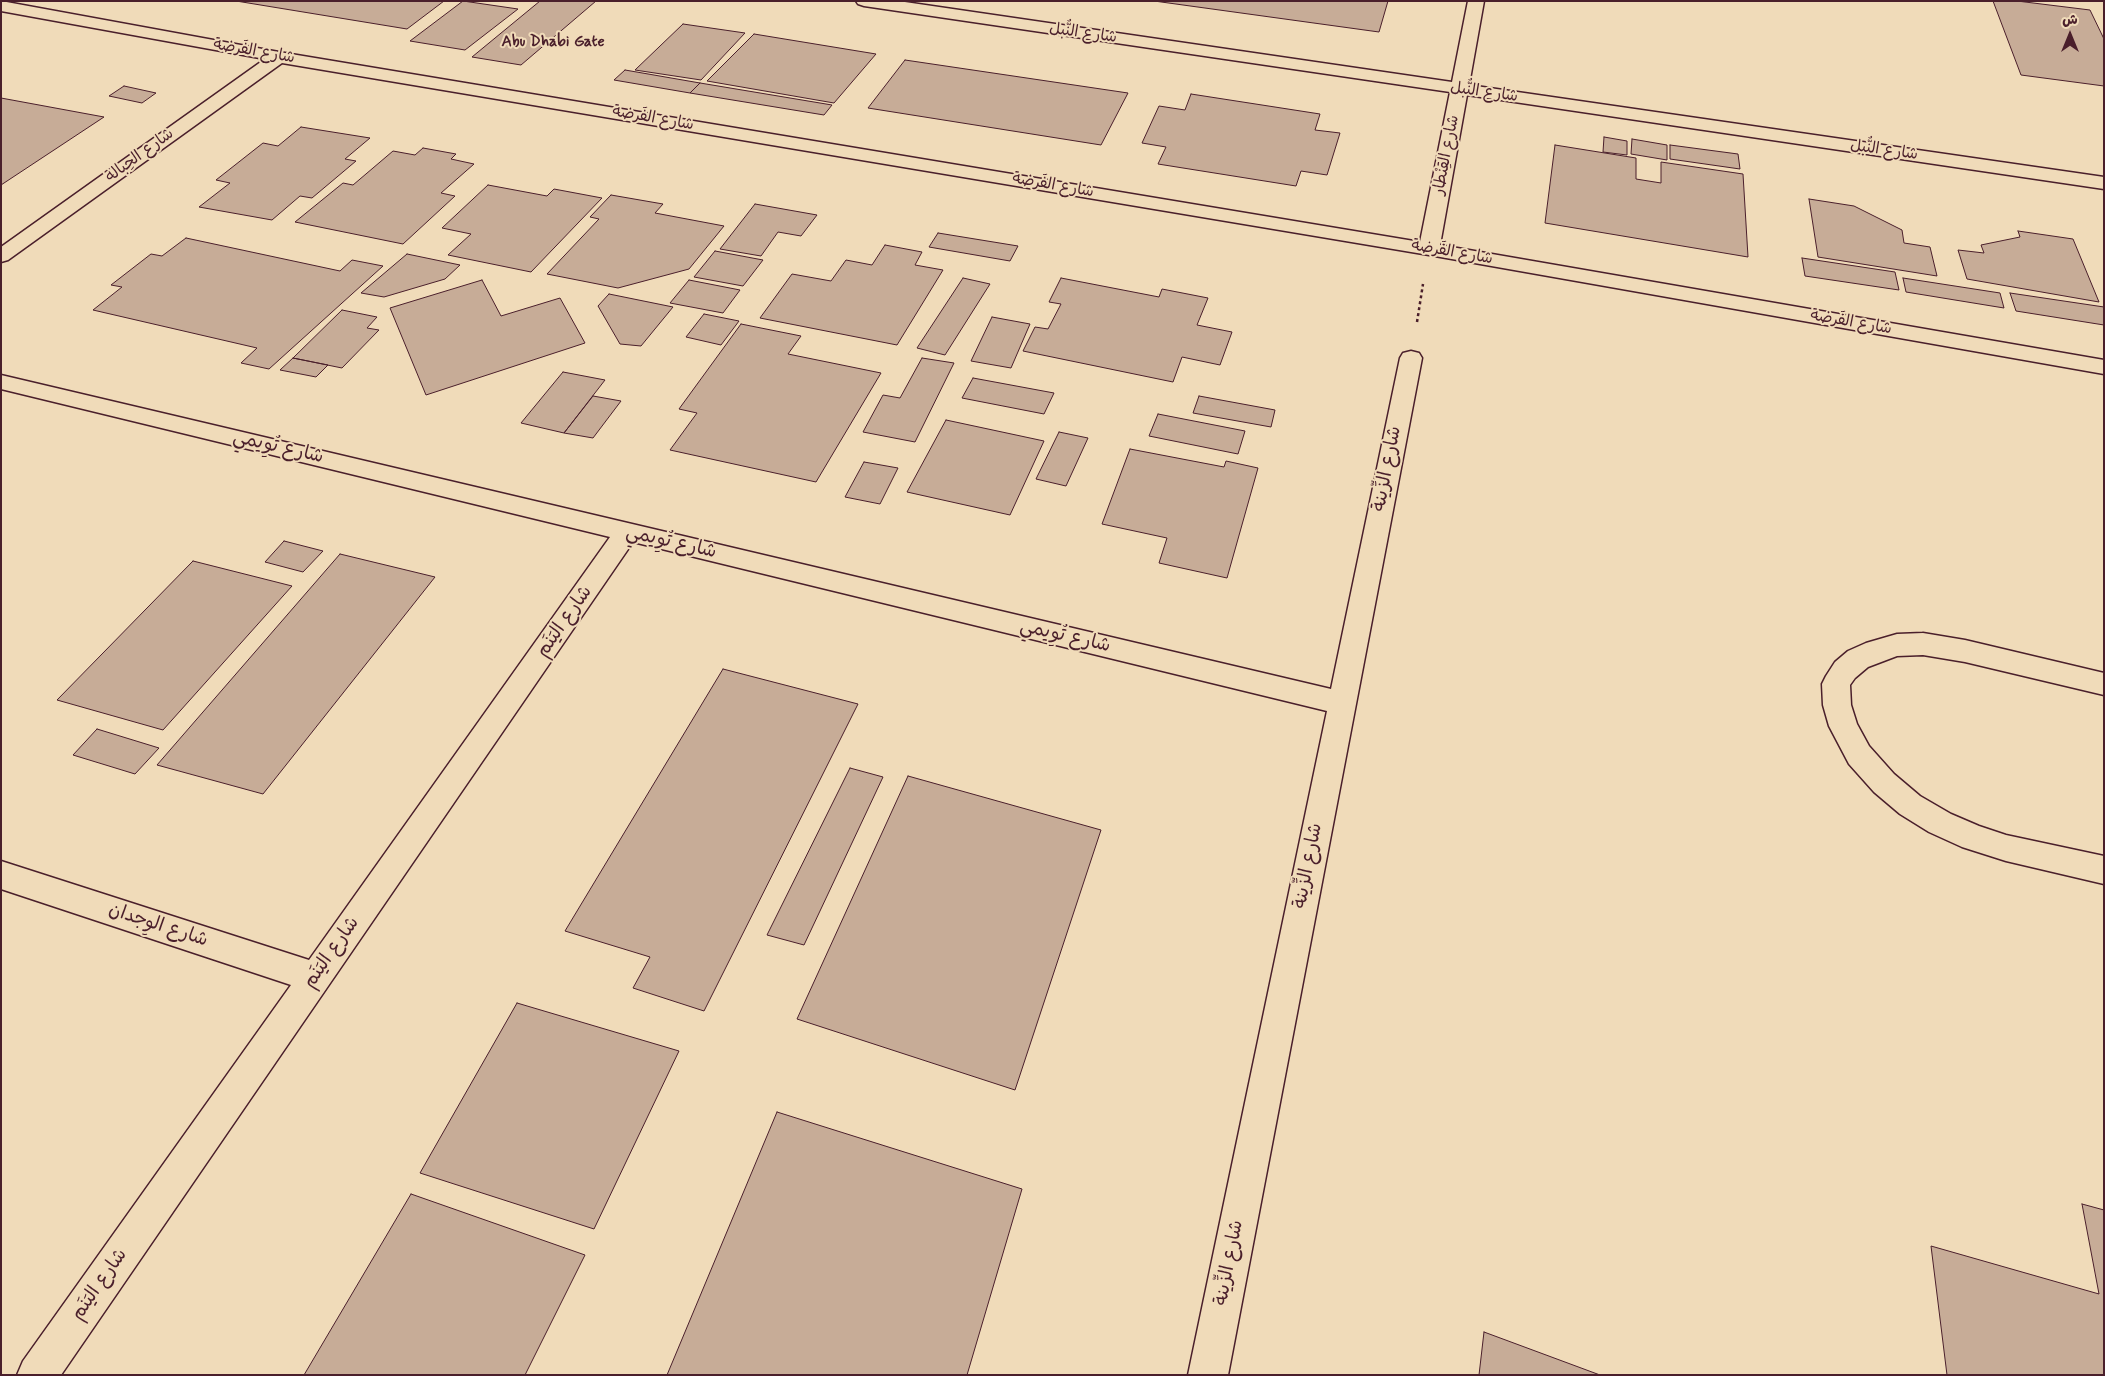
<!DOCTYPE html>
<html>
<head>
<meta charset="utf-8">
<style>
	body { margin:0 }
	#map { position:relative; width:2105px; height:1376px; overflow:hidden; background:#f0dbb9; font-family:Mynerve,"Playpen Sans Arabic",sans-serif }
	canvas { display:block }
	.frame { position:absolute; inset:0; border:2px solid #4a1f2b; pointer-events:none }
	.north { position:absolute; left:2045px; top:10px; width:50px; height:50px; -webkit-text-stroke:4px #f0dbb9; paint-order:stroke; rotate:0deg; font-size:14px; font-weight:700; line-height:20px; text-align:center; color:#4a1f2b }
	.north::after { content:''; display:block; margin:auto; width:18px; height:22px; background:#4a1f2b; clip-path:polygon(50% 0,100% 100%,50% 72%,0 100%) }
</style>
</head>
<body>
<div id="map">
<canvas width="2105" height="1376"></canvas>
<div class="frame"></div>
<div class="north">ش</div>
</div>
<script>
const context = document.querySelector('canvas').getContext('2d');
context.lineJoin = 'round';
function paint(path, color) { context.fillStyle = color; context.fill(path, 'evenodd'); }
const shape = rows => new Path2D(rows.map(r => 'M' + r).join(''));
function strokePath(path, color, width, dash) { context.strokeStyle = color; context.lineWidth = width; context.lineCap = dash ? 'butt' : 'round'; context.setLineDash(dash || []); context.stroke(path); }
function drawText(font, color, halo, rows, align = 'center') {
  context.font = font + ' Mynerve,"Playpen Sans Arabic",sans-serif'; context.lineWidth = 4; context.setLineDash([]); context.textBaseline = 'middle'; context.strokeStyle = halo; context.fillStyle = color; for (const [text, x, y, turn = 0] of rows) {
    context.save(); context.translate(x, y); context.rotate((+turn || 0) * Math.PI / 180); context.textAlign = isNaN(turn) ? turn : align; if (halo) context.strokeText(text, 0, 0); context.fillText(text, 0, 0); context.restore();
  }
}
const building = shape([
	[236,1,444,1,407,29,236,1],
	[463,1,518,9,465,50,410,41,463,1],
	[540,1,596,1,521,65,472,57,540,1],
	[1154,1,1388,1,1379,32,1154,1],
	[1993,1,2017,1,2090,10,2104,39,2104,86,2021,75,1993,1],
	[683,24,745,33,701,80,635,70,683,24],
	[754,34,876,54,834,103,707,81,754,34],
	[905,60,1128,93,1101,145,868,108,905,60],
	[625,70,700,83,690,93,614,80,625,70],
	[700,83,832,105,824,115,690,93,700,83],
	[124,86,156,93,142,103,109,96,124,86],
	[1191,94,1320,114,1315,130,1340,133,1327,175,1301,171,1296,186,1158,164,1166,147,1142,143,1159,106,1185,110,1191,94],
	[1,98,104,117,1,185,1,98],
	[301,127,370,138,345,159,356,161,312,198,300,196,272,220,199,207,230,183,216,180,263,143,278,146,301,127],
	[1604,137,1627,141,1627,155,1603,152,1604,137],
	[1632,139,1667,145,1667,160,1631,154,1632,139],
	[1555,145,1636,158,1636,179,1661,183,1661,162,1743,174,1748,257,1545,223,1555,145],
	[1670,145,1738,154,1740,169,1670,159,1670,145],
	[423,148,456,154,451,159,474,164,441,193,455,196,403,244,295,222,343,183,353,185,393,151,415,155,423,148],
	[488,185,547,196,554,189,602,198,531,272,448,255,471,234,442,228,488,185],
	[611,195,663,204,655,213,724,226,689,269,618,288,547,274,599,219,590,217,611,195],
	[1809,199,1854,206,1902,230,1904,243,1930,247,1937,276,1818,257,1809,199],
	[755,204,817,215,801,236,778,232,761,256,720,249,755,204],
	[2018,231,2073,239,2099,302,1967,279,1958,250,1984,253,1981,245,2020,237,2018,231],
	[938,233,1018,246,1010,261,929,247,938,233],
	[186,238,340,271,352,260,383,266,269,369,241,363,257,348,93,310,122,287,111,285,151,254,162,256,186,238],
	[885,245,922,252,915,265,943,270,897,345,760,318,792,274,831,281,846,260,872,265,885,245],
	[715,251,763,260,743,286,694,277,715,251],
	[407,254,460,265,445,279,384,297,361,293,407,254],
	[1802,258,1895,272,1899,290,1805,276,1802,258],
	[963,278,990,284,945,355,917,348,963,278],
	[1061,278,1159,297,1162,289,1208,298,1197,325,1232,332,1220,365,1182,357,1173,382,1023,351,1035,327,1048,329,1061,304,1049,302,1061,278],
	[1903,278,2000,293,2004,308,1906,292,1903,278],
	[482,280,501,316,560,298,585,343,426,395,390,308,482,280],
	[689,280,740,290,723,313,670,303,689,280],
	[2010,293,2104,307,2104,325,2016,311,2010,293],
	[609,294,673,307,641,346,620,344,598,306,609,294],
	[342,310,377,317,367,328,379,330,342,368,293,358,342,310],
	[704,314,739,321,721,345,686,337,704,314],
	[992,317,1030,324,1011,368,971,361,992,317],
	[741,324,801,336,788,354,881,373,816,482,670,450,697,413,679,409,741,324],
	[293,358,328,365,316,377,280,370,293,358],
	[922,358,954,363,915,442,863,432,883,395,900,398,922,358],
	[563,372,605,380,564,433,521,423,563,372],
	[973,378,1054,393,1044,414,962,398,973,378],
	[593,396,621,401,593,438,564,433,593,396],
	[1199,396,1275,410,1271,427,1193,413,1199,396],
	[1158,414,1245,431,1238,454,1149,436,1158,414],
	[946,420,1044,441,1010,515,907,492,946,420],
	[1059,432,1088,438,1066,486,1036,479,1059,432],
	[1130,449,1224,467,1226,461,1258,468,1227,578,1159,563,1167,538,1102,524,1130,449],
	[864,462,898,468,880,504,845,497,864,462],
	[284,541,323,551,303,572,265,562,284,541],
	[340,554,435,577,263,794,157,765,340,554],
	[193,561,292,586,163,730,57,700,193,561],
	[723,669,858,704,704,1011,633,988,650,957,565,931,723,669],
	[97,729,159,748,135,774,73,755,97,729],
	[850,768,883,777,804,945,767,935,850,768],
	[908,776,1101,830,1015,1090,797,1019,908,776],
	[517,1003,679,1051,594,1229,420,1173,517,1003],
	[777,1112,1022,1189,967,1375,667,1375,777,1112],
	[411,1194,585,1255,525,1375,304,1375,411,1194],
	[2082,1204,2104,1210,2104,1375,1947,1375,1931,1246,2099,1294,2082,1204],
	[1484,1332,1600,1375,1479,1375,1484,1332]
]);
const path = shape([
	[1417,322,1423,284]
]);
const service = shape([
	[1923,633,1965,640,2104,673,2104,695,1965,662,1923,655,1897,656,1868,667,1855,678,1850,685,1851,705,1857,724,1869,746,1894,774,1920,796,1951,814,1979,826,2006,835,2104,856,2104,884,2006,861,1962,847,1929,832,1900,814,1874,792,1849,764,1829,726,1823,705,1822,684,1826,676,1835,662,1848,651,1866,643,1897,634,1923,633]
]);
const minor = shape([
	[1,1,279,52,1420,242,1450,92,864,6,858,4,856,1,898,1,1452,82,1468,1,1484,1,1469,85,2104,177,2104,189,1467,95,1440,245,2104,360,2104,374,1429,255,282,63,8,260,1,262,1,247,265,59,1,11,1,1],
	[1411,351,1419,353,1422,358,1228,1375,1188,1375,1327,711,633,542,61,1375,17,1375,23,1361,291,985,1,889,1,861,309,960,610,537,1,389,1,375,1331,689,1400,358,1403,353,1411,351]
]);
const farStreetnames = [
	["شارع النُّبل",1083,34,8],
	["شارع الفَرضة",254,52,10],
	["شارع النُّبل",1484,93,8],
	["شارع الفَرضة",653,119,10],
	["شارع النُّبل",1884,151,8],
	["شارع القِنْطار",1447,155,-79],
	["شارع الحِبالة",140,156,-36],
	["شارع الفَرضة",1053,186,10],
	["شارع الفَرضة",1452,253,10],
	["شارع الفَرضة",1851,323,10]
];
const farNeighbourhoodnames = [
	["Abu Dhabi Gate",553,43]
];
const streetNames = [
	["شارع تُوِيمي",278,448,13],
	["شارع الزِّينة",1388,469,-79],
	["شارع تُوِيمي",671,543,13],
	["شارع اليَنَم",565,622,-55],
	["شارع تُوِيمي",1065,637,13],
	["شارع الزِّينة",1309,866,-79],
	["شارع الوِجدان",158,926,18],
	["شارع اليَنَم",332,953,-55],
	["شارع الزِّينة",1230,1263,-79],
	["شارع اليَنَم",100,1285,-55]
];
paint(building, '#c7ac97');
strokePath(building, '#4a1f2b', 1);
strokePath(service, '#4a1f2b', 3);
strokePath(minor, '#4a1f2b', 3);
strokePath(path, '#4a1f2b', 2.5, [3, 3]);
paint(service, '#f0dbb9');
paint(minor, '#f0dbb9');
drawText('16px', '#4a1f2b', '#f0dbb9', farStreetnames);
drawText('bold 16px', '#4a1f2b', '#f0dbb9', farNeighbourhoodnames);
drawText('19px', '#4a1f2b', '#f0dbb9', streetNames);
</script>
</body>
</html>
